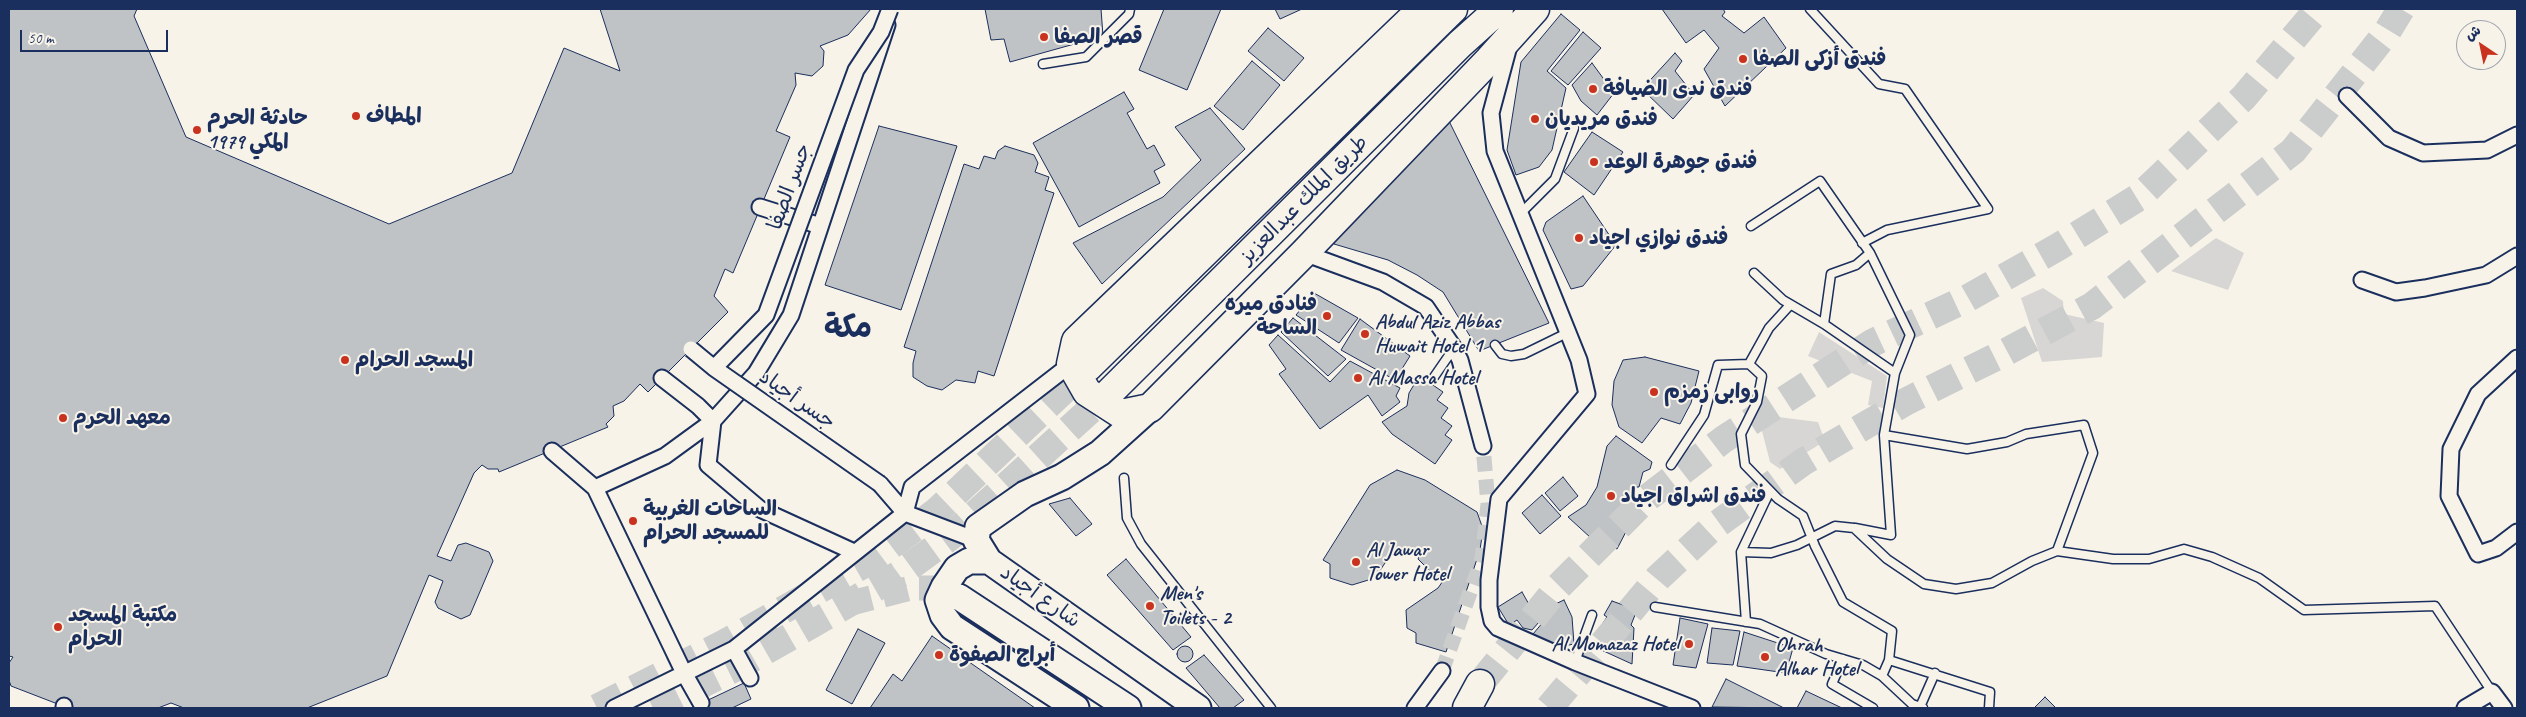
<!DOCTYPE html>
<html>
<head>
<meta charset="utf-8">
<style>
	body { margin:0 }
	#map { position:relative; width:2526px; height:717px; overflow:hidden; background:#f7f3e8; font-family:Caveat,"Playpen Sans Arabic",sans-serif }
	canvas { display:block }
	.frame { position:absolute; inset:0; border:10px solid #1b2f5e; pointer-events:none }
	.north { position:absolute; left:2456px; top:20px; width:50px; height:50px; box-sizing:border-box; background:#f7f3e8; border:1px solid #9fa5b1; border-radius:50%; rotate:326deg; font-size:14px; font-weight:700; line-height:20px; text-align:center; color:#1b2f5e }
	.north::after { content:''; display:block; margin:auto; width:18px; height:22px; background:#c8321e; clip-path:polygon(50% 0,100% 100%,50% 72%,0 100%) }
	.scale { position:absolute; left:20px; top:30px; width:148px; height:22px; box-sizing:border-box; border:2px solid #1b2f5e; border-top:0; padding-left:6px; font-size:15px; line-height:18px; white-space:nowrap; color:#1b2f5e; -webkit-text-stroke:4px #f7f3e8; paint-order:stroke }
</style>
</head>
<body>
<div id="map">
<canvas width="2526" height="717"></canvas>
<div class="frame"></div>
<div class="north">ش</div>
<div class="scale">50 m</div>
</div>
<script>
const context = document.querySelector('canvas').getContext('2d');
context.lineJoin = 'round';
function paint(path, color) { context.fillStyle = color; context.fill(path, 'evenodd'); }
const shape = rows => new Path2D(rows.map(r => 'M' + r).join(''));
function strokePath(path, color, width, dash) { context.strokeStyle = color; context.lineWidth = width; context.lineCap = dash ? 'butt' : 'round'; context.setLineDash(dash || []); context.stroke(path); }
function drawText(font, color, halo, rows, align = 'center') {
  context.font = font + ' Caveat,"Playpen Sans Arabic",sans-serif'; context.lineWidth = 4; context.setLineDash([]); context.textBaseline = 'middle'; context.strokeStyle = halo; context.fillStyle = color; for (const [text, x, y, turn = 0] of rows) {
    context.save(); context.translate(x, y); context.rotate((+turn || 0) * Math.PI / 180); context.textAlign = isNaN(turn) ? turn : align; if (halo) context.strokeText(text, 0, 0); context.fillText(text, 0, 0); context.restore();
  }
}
const green = shape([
	[2216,238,2244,253,2228,290,2171,271],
	[2043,288,2063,301,2064,314,2104,323,2102,357,2042,362,2021,298],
	[1819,332,1887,376,1883,408,1868,405,1872,381,1808,356],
	[1770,416,1818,422,1825,441,1780,469,1770,462,1761,427]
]);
const building = shape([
	[9,9,137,9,134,16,186,137,389,224,512,173,564,48,620,71,600,9,871,9,848,35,820,46,824,51,823,66,812,76,795,73,796,85,776,131,790,137,733,273,725,269,714,296,728,312,648,392,640,384,624,401,613,406,614,416,606,424,608,427,499,472,498,469,488,469,482,465,474,473,437,556,451,561,458,545,466,543,489,552,493,561,470,615,461,619,438,608,435,602,443,581,429,575,387,676,307,708,184,708,171,703,158,708,68,708,11,686,9,680,9,663,13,657,9,656,9,9],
	[985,9,1101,9,1103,36,1010,62,1004,39,991,40,985,9],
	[1164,9,1221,9,1187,90,1139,70,1164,9],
	[1275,9,1302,9,1280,19,1275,9],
	[1662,9,1723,9,1725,12,1722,16,1744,33,1764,17,1786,48,1725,106,1704,69,1719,48,1704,30,1686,43,1662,9],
	[1561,14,1580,30,1547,71,1566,88,1552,150,1539,167,1516,175,1507,150,1521,62,1561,14],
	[1268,28,1304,58,1284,81,1248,51,1268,28],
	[1583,32,1601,48,1568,85,1551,71,1583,32],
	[1675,53,1682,61,1675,71,1694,95,1673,119,1642,89,1675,53],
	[1252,61,1280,85,1243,130,1214,106,1252,61],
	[1592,63,1614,93,1597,115,1581,101,1572,85,1592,63],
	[1124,92,1134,109,1127,113,1147,149,1154,145,1165,165,1154,171,1160,183,1079,227,1033,143,1124,92],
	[1210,108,1245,149,1102,284,1073,243,1163,197,1201,160,1175,127,1210,108],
	[1448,119,1549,323,1479,351,1443,292,1417,275,1388,260,1334,244,1338,232,1448,119],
	[879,126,957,146,901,310,825,285,879,126],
	[1592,132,1623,152,1594,195,1564,172,1592,132],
	[1005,146,1034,155,1038,163,1035,172,1049,177,1045,190,1054,193,994,376,978,371,975,383,956,380,942,390,927,386,913,377,913,363,916,351,904,347,964,164,979,169,984,156,995,159,998,151,1005,146],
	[1583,196,1616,245,1583,286,1571,289,1543,230,1546,222,1583,196],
	[1314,293,1358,318,1339,343,1296,315,1314,293],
	[1293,318,1346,359,1328,376,1281,332,1293,318],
	[1360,319,1410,356,1395,380,1341,350,1360,319],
	[1278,335,1330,382,1350,361,1400,388,1396,396,1400,402,1382,416,1368,395,1320,429,1279,374,1286,369,1269,345,1278,335],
	[1645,357,1699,371,1691,403,1680,424,1661,418,1642,443,1619,427,1612,405,1614,381,1623,360,1645,357],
	[1428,377,1430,383,1443,392,1437,400,1448,408,1441,418,1452,426,1445,435,1452,440,1435,464,1392,434,1382,422,1407,406,1409,393,1415,383,1428,377],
	[1616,436,1652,462,1650,469,1643,472,1639,487,1634,487,1625,507,1642,515,1637,523,1631,522,1617,549,1609,545,1603,549,1568,517,1586,505,1597,487,1607,446,1616,436],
	[1397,470,1425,480,1477,512,1483,529,1480,550,1446,652,1416,643,1416,633,1407,628,1406,610,1438,588,1445,578,1435,576,1418,559,1422,550,1391,554,1375,578,1352,585,1330,578,1330,564,1323,560,1370,485,1397,470],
	[1563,477,1578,496,1560,511,1545,493,1563,477],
	[1542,495,1561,516,1540,534,1522,513,1542,495],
	[1070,498,1092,524,1076,536,1049,504,1070,498],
	[1126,559,1191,637,1173,650,1107,575,1126,559],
	[1522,592,1539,622,1532,630,1523,628,1517,620,1509,625,1498,607,1522,592],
	[1564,600,1572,617,1574,644,1559,647,1533,634,1544,621,1540,611,1564,600],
	[1612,601,1637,610,1631,625,1634,628,1632,664,1597,648,1607,631,1601,626,1607,617,1604,615,1612,601],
	[1680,618,1708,624,1696,668,1673,665,1680,618],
	[1712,628,1740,631,1733,665,1707,663,1712,628],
	[858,629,885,643,852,704,826,690,858,629],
	[1744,632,1793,648,1786,673,1737,666,1744,632],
	[932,636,1035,708,870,708,893,674,902,681,932,636],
	'1177 654a8 8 0 1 1 16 0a8 8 0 1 1-16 0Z',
	[1204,655,1244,700,1233,708,1220,708,1186,668,1204,655],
	[1726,679,1784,708,1712,707,1726,679],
	[744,683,751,699,732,708,708,708,704,702,744,683],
	[1806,691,1842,708,1797,708,1806,691],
	[2045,697,2056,708,2034,708,2045,697]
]);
const streetTunnel = shape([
	[1442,671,1482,559,1488,504,1483,446]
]);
const primaryTunnel = shape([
	[847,604,911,588,933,588,959,597]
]);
const highwayTunnel = shape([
	[1480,684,1558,587,1646,499,1724,439,1872,343,1968,298,2058,247,2139,197,2244,97,2318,9],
	[597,708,725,643,873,559,937,511,1088,367],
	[653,708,739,666,898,575,950,537,1110,392],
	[1549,708,1658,578,1712,528,1803,462,1907,401,2006,352,2092,306,2293,151,2387,32,2401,9]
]);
const lane = shape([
	[1810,9,1879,84,1905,89,1988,209,1887,230,1862,243],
	[1043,64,1086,57,1129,14,1130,9],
	[1520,214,1555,179,1574,128],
	[1751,226,1820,181,1870,253,1910,335,1895,373,1824,324,1783,300,1754,273],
	[1824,324,1831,274,1856,265,1870,253],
	[1495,345,1502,354,1511,356,1524,354,1569,332],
	[1749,364,1769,328,1790,305],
	[1434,377,1454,348],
	[1884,435,1967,449,2007,442,2026,434,2084,425,2093,453,2057,551],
	[1671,465,1704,415,1718,365,1749,364,1762,376,1757,402,1741,434,1745,465,1778,499,1803,516,1815,546,1843,602,1892,631,1889,660,1882,676],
	[1124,478,1127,518,1141,544,1271,708],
	[1855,528,1891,535,1884,435,1895,373],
	[1741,552,1771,553,1797,545,1835,526,1854,528,1887,559,1924,584,1956,589,1992,583,2032,561,2057,551,2113,559,2149,559,2184,549,2212,557,2259,578,2304,610,2435,606,2492,692],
	[1655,607,1760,624,1826,654,1863,665,1882,676,1912,704,1923,708],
	[1746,622,1741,552,1770,491],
	[1843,659,1832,684,1873,708],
	[1889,660,1990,692,1989,708],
	[1575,662,1592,615],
	[1920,707,1935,673]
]);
const street = shape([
	[1509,46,1491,113,1495,151,1579,360,1587,394,1499,499,1489,580,1489,607,1492,621,1498,628,1575,662,1692,708],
	[2347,96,2389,138,2423,153,2487,150,2517,135],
	[760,207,814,224],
	[1304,253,1383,282,1426,307,1454,348,1460,360,1483,446],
	[2362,280,2396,292,2425,288,2486,275,2517,256],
	[2517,358,2478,394,2451,449,2449,496,2478,554,2496,548,2517,532],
	[662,378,698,406,713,421,708,465,760,509,854,552],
	[552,451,595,488,684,673,701,703],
	[880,484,905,513,976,540],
	[595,488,665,456,713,421,756,373,791,315,887,25],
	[734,649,750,678],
	[64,708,64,706],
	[614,708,734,649,905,513,912,487,1071,364],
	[1415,708,1442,671],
	[2465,708,2492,692,2504,708]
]);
const primary = shape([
	[989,561,976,540,978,527,1025,494,1062,477,1100,453,1150,408],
	[959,597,1128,708],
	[1076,708,952,627,943,615,938,600,944,587,957,568,969,561,989,561,1198,708]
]);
const highway = shape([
	[1422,9,1076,341,1071,364,1087,392,1121,414,1150,408,1304,253,1489,60,1535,9],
	[1088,367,1453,9],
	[1110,392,1460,44,1499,9],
	[1467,708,1480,684]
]);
const streetBridge = shape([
	[691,349,714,368,880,484],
	[714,368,766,315,856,70,881,32,890,9]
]);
const markers = [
	[1044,37,5,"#c8321e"],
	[1743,59,5,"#c8321e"],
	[1593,89,5,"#c8321e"],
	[356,116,5,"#c8321e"],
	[1535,119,5,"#c8321e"],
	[197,130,5,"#c8321e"],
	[1594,162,5,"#c8321e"],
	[1579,238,5,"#c8321e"],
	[1327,316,5,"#c8321e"],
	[1365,334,5,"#c8321e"],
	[345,360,5,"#c8321e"],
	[1358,378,5,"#c8321e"],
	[1654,392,5,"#c8321e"],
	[63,418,5,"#c8321e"],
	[1611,496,5,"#c8321e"],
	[633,521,5,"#c8321e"],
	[1356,562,5,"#c8321e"],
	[1150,606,5,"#c8321e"],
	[58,627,5,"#c8321e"],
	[1689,644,5,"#c8321e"],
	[939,655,5,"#c8321e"],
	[1765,657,5,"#c8321e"]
];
const poiNames = [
	["قصر الصفا",1054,37],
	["فندق أزكى الصفا",1753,59],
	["فندق ندى الضيافة",1603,89],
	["المطاف",366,116],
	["حادثة الحرم",207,118],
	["المكي 1979",207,142],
	["فندق مريديان",1545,119],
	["فندق جوهرة الوعد",1604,162],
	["فندق نوازي اجياد",1589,238],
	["فنادق ميره",1317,304,"right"],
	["الساحة",1317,328,"right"],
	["Abdul Aziz Abbas",1375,322],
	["Huwait Hotel 1",1375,346],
	["المسجد الحرام",355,360],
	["Al Massa Hotel",1368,378],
	["روابی زمزم",1664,392],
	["معهد الحرم",73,418],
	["فندق اشراق اجياد",1621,496],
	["الساحات الغربية",643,509],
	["للمسجد الحرام",643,533],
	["Al Jawar",1366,550],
	["Tower Hotel",1366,574],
	["Men's",1160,594],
	["Toilets - 2",1160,618],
	["مكتبة المسجد",68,615],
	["الحرام",68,639],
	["Al Momazaz Hotel",1679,644,"right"],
	["Ohrah",1775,645],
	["Alhar Hotel",1775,669],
	["أبراج الصفوة",949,655]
];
const streetNames = [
	["جسر الصفا",790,187,-70],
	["طريق الملك عبدالعزيز",1304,200,-45],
	["جسر أجياد",797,400,35],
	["شارع أجياد",1040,597,35]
];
const townNames = [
	["مكة",848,329]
];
paint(green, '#d7d6d4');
paint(building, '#c0c3c5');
strokePath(building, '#1b2f5e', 1);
strokePath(streetTunnel, '#cbcccc', 15, [15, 8]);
strokePath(primaryTunnel, '#cbcccc', 25, [25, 12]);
strokePath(highwayTunnel, '#cbcccc', 28, [28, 14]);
strokePath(lane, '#1b2f5e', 11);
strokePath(street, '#1b2f5e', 19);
strokePath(primary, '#1b2f5e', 29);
strokePath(highway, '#1b2f5e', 31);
strokePath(lane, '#f7f3e8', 8);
strokePath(street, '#f7f3e8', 15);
strokePath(primary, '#f7f3e8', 25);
strokePath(highway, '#f7f3e8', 28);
strokePath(streetBridge, '#1b2f5e', 19, []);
strokePath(streetBridge, '#f7f3e8', 15);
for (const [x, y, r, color] of markers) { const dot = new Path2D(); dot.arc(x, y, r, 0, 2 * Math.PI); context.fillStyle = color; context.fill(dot); strokePath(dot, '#f7f3e8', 2); }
drawText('bold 21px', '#1b2f5e', '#f7f3e8', poiNames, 'left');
drawText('21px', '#1b2f5e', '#f7f3e8', streetNames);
drawText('bold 31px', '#1b2f5e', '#f7f3e8', townNames);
</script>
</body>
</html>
